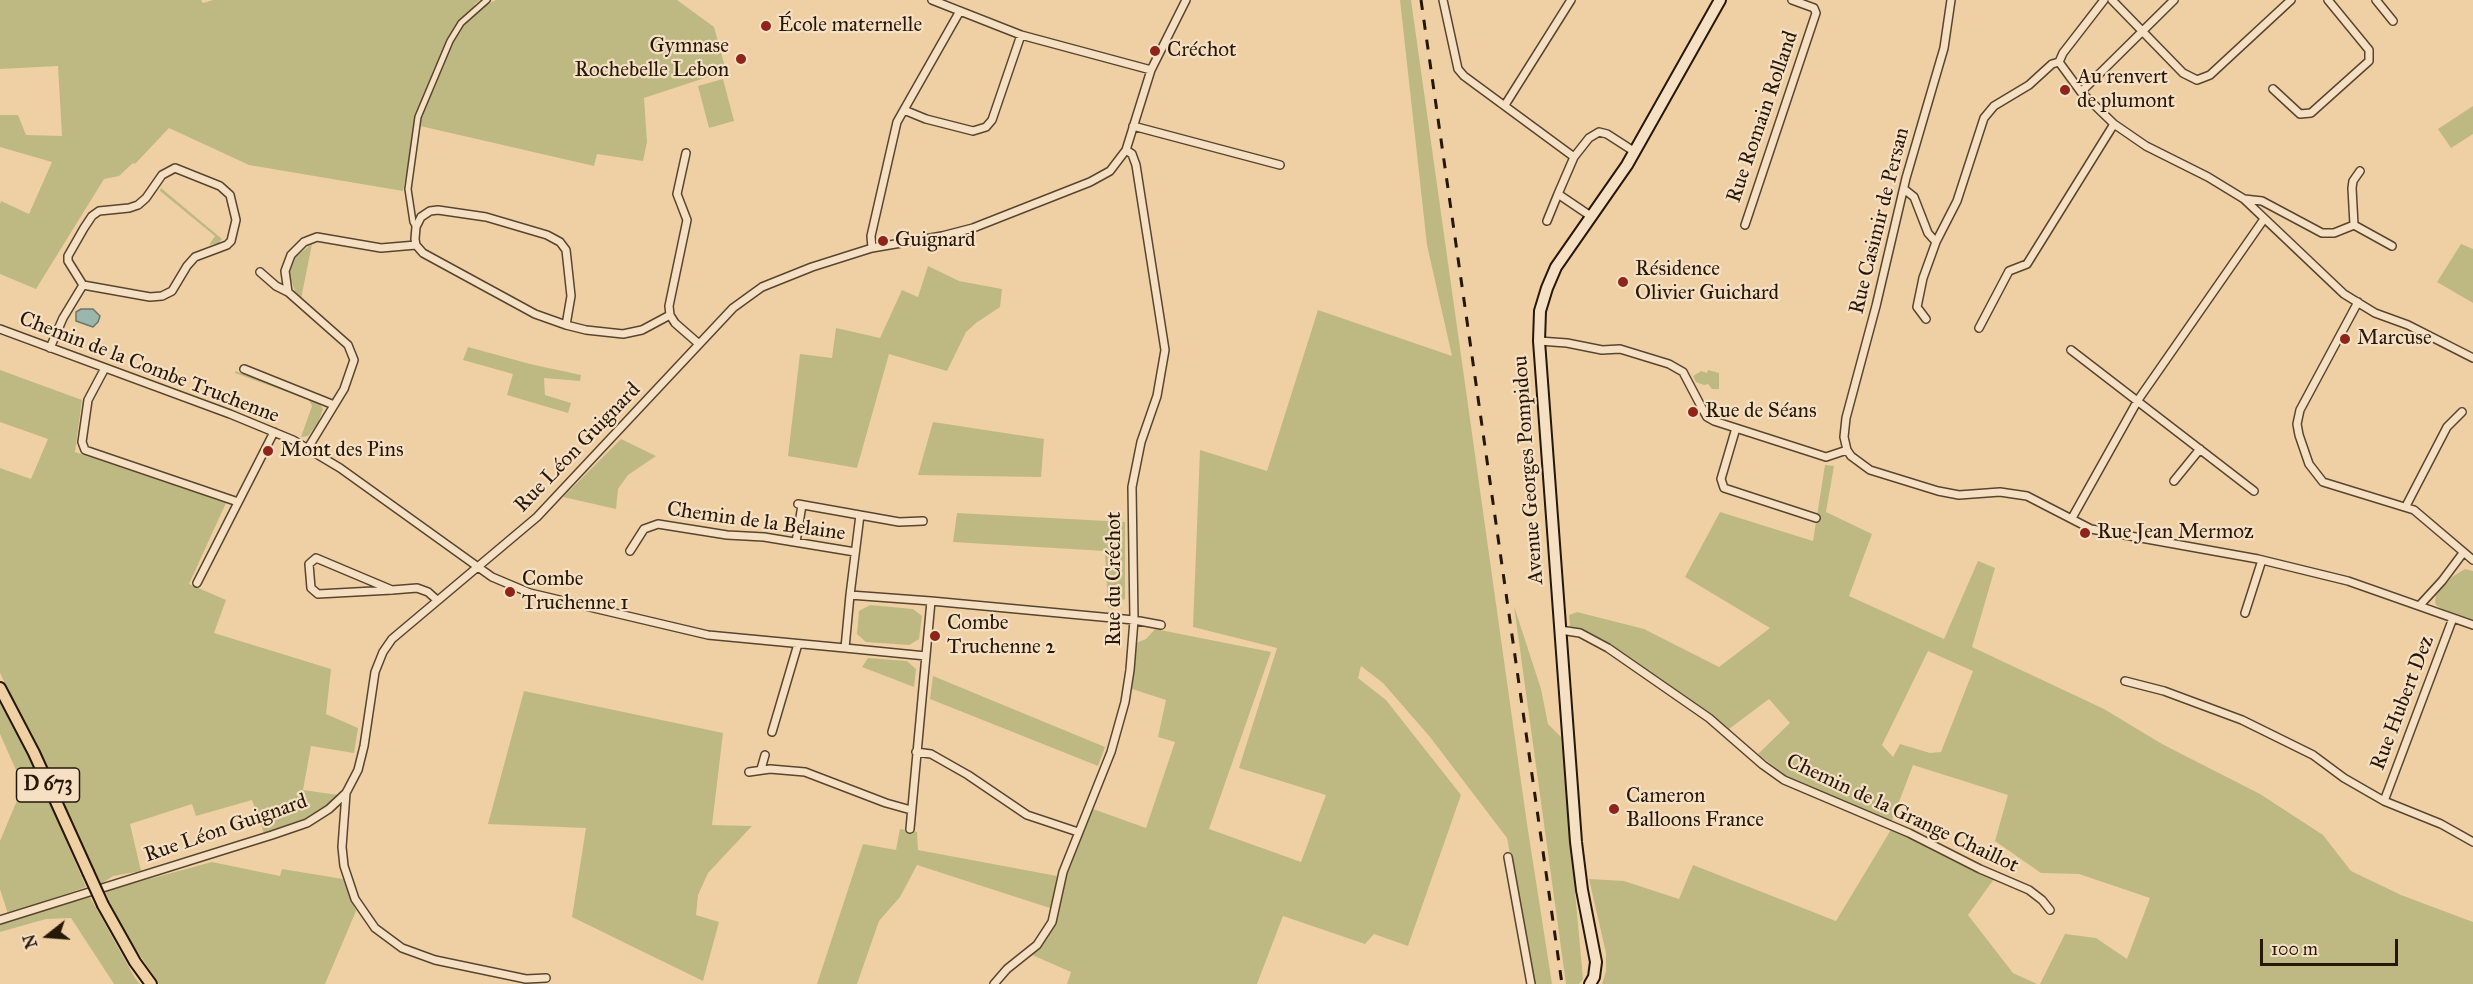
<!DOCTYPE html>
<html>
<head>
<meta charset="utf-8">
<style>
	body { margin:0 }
	#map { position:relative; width:2473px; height:984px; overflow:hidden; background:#efd0a4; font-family:"IM FELL Great Primer",serif }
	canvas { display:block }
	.north { position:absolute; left:18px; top:906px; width:60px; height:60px; -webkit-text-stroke:4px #f5e0c4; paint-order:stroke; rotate:253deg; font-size:16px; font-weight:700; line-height:24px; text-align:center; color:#261707 }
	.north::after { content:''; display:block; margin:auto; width:21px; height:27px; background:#261707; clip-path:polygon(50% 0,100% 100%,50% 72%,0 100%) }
	.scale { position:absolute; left:2260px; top:939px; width:138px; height:27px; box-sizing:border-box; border:3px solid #261707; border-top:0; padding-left:8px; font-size:18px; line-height:21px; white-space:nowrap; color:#261707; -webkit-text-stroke:4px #f5e0c4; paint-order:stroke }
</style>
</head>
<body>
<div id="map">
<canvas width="2473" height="984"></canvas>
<div class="north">N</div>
<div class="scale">100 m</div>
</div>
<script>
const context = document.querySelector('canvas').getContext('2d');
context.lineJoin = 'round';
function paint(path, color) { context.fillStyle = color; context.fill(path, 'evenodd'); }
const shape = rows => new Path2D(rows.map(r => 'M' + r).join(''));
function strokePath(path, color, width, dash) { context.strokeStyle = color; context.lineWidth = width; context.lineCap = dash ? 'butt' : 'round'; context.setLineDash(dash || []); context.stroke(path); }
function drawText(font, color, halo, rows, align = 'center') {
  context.font = font + ' "IM FELL Great Primer",serif'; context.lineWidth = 4.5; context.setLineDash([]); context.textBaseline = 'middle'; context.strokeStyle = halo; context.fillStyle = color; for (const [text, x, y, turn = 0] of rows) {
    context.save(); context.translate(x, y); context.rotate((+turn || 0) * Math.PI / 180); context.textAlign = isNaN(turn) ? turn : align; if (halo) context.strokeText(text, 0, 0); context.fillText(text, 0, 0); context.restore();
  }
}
const green = shape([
	[0,0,201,0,203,3,213,0,480,0,474,5,483,6,496,0,677,0,714,27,726,71,644,98,647,142,643,161,597,154,594,166,416,125,403,191,249,165,169,128,135,164,133,163,119,176,104,179,36,289,0,274,0,204,1,201,29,214,52,162,0,147,0,115,18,115,26,135,62,136,58,66,0,69],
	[1400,0,1411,0,1527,824,1552,984,1534,984,1507,838,1430,737,1383,683,1361,666,1358,678,1386,700,1461,795,1408,946,1374,934,1365,944,1283,916,1257,984,1067,984,1071,972,1030,954,1050,934,1065,879,1093,809,1146,828,1175,742,1158,737,1166,700,1132,689,1136,643,1146,639,1155,629,1271,652,1209,829,1301,862,1326,795,1239,768,1277,648,1193,627,1200,450,1267,471,1318,310,1452,356,1427,245],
	[723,79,734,121,709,128,698,86],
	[2473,106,2473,134,2451,148,2438,129],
	[161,188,222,239,219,243,209,245,215,236,160,191],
	[312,244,302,294,301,302,293,293,295,291,290,277,290,271,296,256],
	[2461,244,2473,249,2473,303,2437,282],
	[928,266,959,281,1002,289,1000,307,976,323,966,332,947,371,889,354,857,468,788,456,800,354,832,358,836,328,880,338,902,290,918,297],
	[468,347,530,364,581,375,580,381,544,378,545,395,571,403,568,413,507,395,513,374,463,360],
	[0,370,82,400,75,452,226,503,189,584,226,600,214,633,331,669,326,714,358,728,354,753,311,746,303,790,338,795,328,806,309,817,264,833,252,800,196,816,192,804,130,824,141,871,113,876,101,884,0,673,0,468,31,479,48,439,0,422],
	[1708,370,1719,373,1719,389,1712,389,1708,384,1704,385,1696,382,1693,376,1701,371,1707,373],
	[235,371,319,402,323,409,318,423,308,436,301,437,312,406,309,400,235,373],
	[933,422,1044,439,1041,477,918,475],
	[621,439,656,456,628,475,618,489,616,509,563,497],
	[1825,465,1834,466,1826,512,1872,534,1849,596,1944,639,1978,561,1995,568,1972,647,2104,709,2162,744,2260,794,2323,835,2351,871,2401,895,2473,922,2473,984,2040,984,2065,934,2096,938,2127,959,2150,898,2079,874,2041,873,1995,841,2008,795,1913,765,1891,823,1789,778,1758,754,1790,723,1769,699,1729,729,1613,648,1570,626,1569,615,1577,612,1644,629,1719,667,1770,628,1685,577,1720,512,1813,541],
	[1928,651,1973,671,1941,752,1930,753,1900,744,1893,757,1882,745],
	[957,513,1125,522,1125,599,1120,601,1113,609,1108,607,1105,551,953,542],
	[2465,569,2473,571,2473,621,2445,611,2436,605,2435,602,2436,595,2452,577],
	[870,605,913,609,922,616,919,639,909,645,866,642,857,634,859,611],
	[1514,606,1541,689,1548,724,1561,737,1583,979,1579,984,1566,984],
	[868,658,907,661,916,669,914,687,862,667],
	[933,676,1105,747,1098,766,930,699],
	[524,691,723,733,712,825,752,826,708,873,698,895,696,915,719,922,703,981,572,917,586,828,488,824],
	[0,701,21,736,86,887,8,914,0,889,0,841,23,786,0,734],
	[1892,828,1994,879,1968,915,2013,973,2037,984,1602,984,1606,971,1606,953,1589,879,1624,881,1679,899,1693,865,1836,921],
	[900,829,917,832,918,850,1057,876,1053,909,917,865,900,897,879,921,857,984,817,984,863,844,896,850],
	[212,862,280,876,282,869,343,879,356,911,325,984,159,984,121,927,105,891],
	[90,897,135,978,140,984,114,984,71,918,46,919,0,932,0,924]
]);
const water = shape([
	[81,309,93,309,100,316,98,322,93,327,76,321,76,312,81,309]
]);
const pedestrian = shape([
	[416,227,413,222,408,189,418,117,450,41,461,23,487,0]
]);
const minor = shape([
	[932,0,1021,35],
	[1443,0,1458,69,1464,76,1574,157],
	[1951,0,1944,48,1906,178,1876,306,1846,418,1844,437,1847,450,1851,456,1870,470,1938,491,1959,495,2000,492,2027,496,2091,529,2258,559,2348,581,2473,625],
	[2112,0,2183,73,2197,80,2210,75,2291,0],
	[2376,0,2393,21],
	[2059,62,2081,92,2114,124,2146,146,2208,177,2244,199,2344,294,2375,313,2408,325,2473,358],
	[2059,62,2063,53,2104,0],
	[2273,89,2300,114,2311,113,2369,61,2369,50,2328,0],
	[2081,92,2174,0],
	[1505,105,1571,0],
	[904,110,926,119,973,131,986,127,992,120,1021,35,1151,70],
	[1133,126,1280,165],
	[686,153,677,194,687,220,669,306,670,315,675,323,699,344],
	[2360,171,2353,181,2352,188,2354,225,2392,246],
	[1904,189,1914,197,1928,233,1936,242],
	[2244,199,2262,201,2322,233,2334,233,2354,225],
	[1592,217,1558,194,1574,157,1589,138,1599,132,1607,134,1635,152],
	[1547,221,1558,194],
	[1745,225,1816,13,1814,8,1792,0],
	[872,248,871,236,897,122,960,11],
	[260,272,276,286,288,292],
	[2358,302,2300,410,2297,424,2299,435,2309,464,2323,482,2414,510,2473,560],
	[1926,319,1917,307,1923,278,1936,242,1957,201,1984,118,1994,106,2029,85,2052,64,2059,62],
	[566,325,571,296,567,259,566,250,560,242,547,235,486,217,438,210,430,211,421,217,416,227,415,239,416,245,423,253,535,314,566,325,586,330,623,334,642,330,670,315],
	[1979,328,2009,271,2027,264,2114,124],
	[0,329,230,414,293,440,340,468,492,577,530,593,708,635,845,648],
	[1539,341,1567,343,1602,350,1620,349,1669,364,1683,372,1703,410,1707,417,1714,421,1826,457,1847,450],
	[50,348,63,318,83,285,150,297,162,296,172,291,187,266,195,257,227,245,231,241,236,220,230,195,220,186,175,168,162,175,146,198,138,205,129,208,99,211,92,216,84,228,68,256,68,261,83,285],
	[2071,350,2254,491],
	[105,368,88,400,82,442,85,450,238,502],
	[244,369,334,405],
	[1736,428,1721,479,1724,488,1816,518],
	[308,448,344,389,354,360,348,345,288,292,285,271,291,255,304,242,317,237,381,248,416,245],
	[2174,481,2200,449],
	[798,504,899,522,923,521],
	[2406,506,2447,427,2462,412],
	[2072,518,2138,400,2264,219],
	[796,542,802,505],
	[630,551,644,529,658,524,727,535,764,537,855,552],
	[197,583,274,432],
	[392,590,316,558,309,564,311,588,318,594,392,590,417,588,428,592,437,600],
	[850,595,860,515],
	[931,601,1134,620,1161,625],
	[2420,605,2442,581,2463,553],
	[2245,613,2262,560],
	[1560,630,1580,633,1608,648,1709,718,1763,765,1784,780,1909,833,1980,869,2029,890,2042,900,2050,910],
	[2125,681,2164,691,2242,720,2313,755,2344,778,2384,801,2441,824,2473,842],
	[772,732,798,644],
	[916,752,931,754,968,775,1027,815,1078,832],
	[761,769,765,755],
	[749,772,770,769,805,772,886,803,911,810],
	[346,793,342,847,344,866,355,899,375,928,402,948,435,960,526,979,546,978],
	[2384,801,2453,618],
	[910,829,931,601,850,595,845,648,926,656],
	[1508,857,1531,984],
	[0,920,272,835,307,823,329,809,346,793,358,770,364,746,375,672,383,652,392,639,537,517,733,308,762,287,812,267,872,248,942,236,973,228,1090,182,1110,171,1126,150,1151,70,1186,0],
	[994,984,1007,969,1037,945,1052,922,1063,872,1111,752,1125,702,1130,670,1134,620,1132,487,1141,442,1157,396,1165,350,1136,165,1132,154,1126,150]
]);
const secondary = shape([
	[1590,984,1594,977,1596,962,1582,890,1576,842,1539,341,1540,311,1547,288,1556,267,1627,165,1720,0]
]);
const primary = shape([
	[0,688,34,753,88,872],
	[103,905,135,962,151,984]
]);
const rail = shape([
	[1421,0,1562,984]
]);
const primaryBridge = shape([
	[88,872,103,905]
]);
const markers = [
	[766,26,6,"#8f2418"],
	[1155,51,6,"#8f2418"],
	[741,59,6,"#8f2418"],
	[2065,90,6,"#8f2418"],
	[883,241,6,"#8f2418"],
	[1623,282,6,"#8f2418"],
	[2345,339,6,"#8f2418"],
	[1693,412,6,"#8f2418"],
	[268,451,6,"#8f2418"],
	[2085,533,6,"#8f2418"],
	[510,592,6,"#8f2418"],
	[935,636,6,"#8f2418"],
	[1614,809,6,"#8f2418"]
];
const shields = [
	[48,785,63]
];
const shieldNames = [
	["D 673",48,785]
];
const poiNames = [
	["École maternelle",778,26],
	["Gymnase",729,47,"right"],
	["Rochebelle Lebon",729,71,"right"],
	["Créchot",1167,51],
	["Au renvert",2077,78],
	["de plumont",2077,102],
	["Guignard",895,241],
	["Résidence",1635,270],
	["Olivier Guichard",1635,294],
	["Marcuse",2357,339],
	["Rue de Séans",1705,412],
	["Mont des Pins",280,451],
	["Rue Jean Mermoz",2097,533],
	["Combe",522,580],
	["Truchenne 1",522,604],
	["Combe",947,624],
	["Truchenne 2",947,648],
	["Cameron",1626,797],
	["Balloons France",1626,821]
];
const streetNames = [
	["Rue Romain Rolland",1763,117,-71],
	["Rue Casimir de Persan",1880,221,-76],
	["Chemin de la Combe Truchenne",149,368,21],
	["Rue Léon Guignard",578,448,-46],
	["Avenue Georges Pompidou",1529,470,-94],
	["Chemin de la Belaine",756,522,8],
	["Rue du Créchot",1115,579,-90],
	["Rue Hubert Dez",2403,703,-69],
	["Chemin de la Grange Chaillot",1902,814,25],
	["Rue Léon Guignard",226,829,-19]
];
paint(green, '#beb982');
paint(water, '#9bb6ad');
strokePath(water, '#6c766b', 1.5);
strokePath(pedestrian, '#58452e', 8);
strokePath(minor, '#58452e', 10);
strokePath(secondary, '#261707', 14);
strokePath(primary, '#261707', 14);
strokePath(pedestrian, '#f5e0c4', 5);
strokePath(minor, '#f5e0c4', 7);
strokePath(secondary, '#f5e0c4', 10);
strokePath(primary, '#efd0a4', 10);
strokePath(rail, '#261707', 3, [10, 10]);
strokePath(primaryBridge, '#261707', 14, []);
strokePath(primaryBridge, '#efd0a4', 10);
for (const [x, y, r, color] of markers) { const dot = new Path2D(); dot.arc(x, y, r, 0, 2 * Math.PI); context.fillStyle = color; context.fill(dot); strokePath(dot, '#f5e0c4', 2); }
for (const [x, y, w] of shields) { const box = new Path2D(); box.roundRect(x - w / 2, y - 17, w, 34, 4.5); context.fillStyle = '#f5e0c4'; context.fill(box); strokePath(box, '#261707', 1.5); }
drawText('bold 20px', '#261707', null, shieldNames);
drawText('21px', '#261707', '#f5e0c4', poiNames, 'left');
drawText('21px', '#261707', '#f5e0c4', streetNames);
</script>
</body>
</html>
